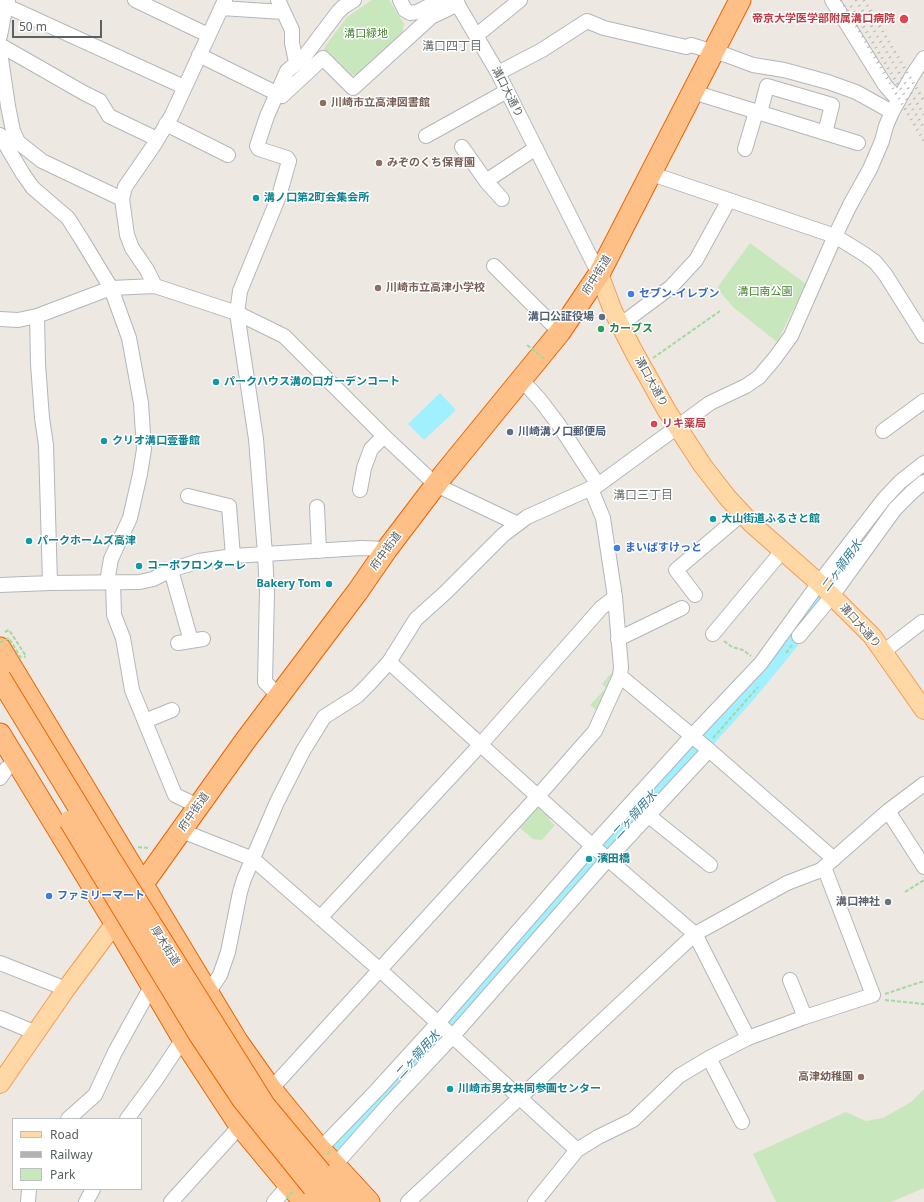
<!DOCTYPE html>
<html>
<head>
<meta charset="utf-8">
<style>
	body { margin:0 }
	#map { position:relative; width:924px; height:1202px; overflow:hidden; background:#eee8e2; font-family:"Noto Sans",sans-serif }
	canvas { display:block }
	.legend { position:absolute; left:12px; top:1118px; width:130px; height:72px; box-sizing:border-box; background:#fff; border:1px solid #bdc0c1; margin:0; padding:5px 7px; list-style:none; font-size:12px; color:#5a6163 }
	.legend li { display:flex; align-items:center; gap:8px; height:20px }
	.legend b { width:20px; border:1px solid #bdc0c1 }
	.scale { position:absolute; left:12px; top:20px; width:90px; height:18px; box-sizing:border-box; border:2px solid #5a6163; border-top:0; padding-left:5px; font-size:12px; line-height:14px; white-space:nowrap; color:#5a6163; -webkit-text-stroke:3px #fff; paint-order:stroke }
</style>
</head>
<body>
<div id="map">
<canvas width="924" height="1202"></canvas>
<ul class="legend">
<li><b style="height:5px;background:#ffd8a5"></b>Road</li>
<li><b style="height:5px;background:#b1b2b3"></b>Railway</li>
<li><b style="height:11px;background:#c8e7bc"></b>Park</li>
</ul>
<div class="scale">50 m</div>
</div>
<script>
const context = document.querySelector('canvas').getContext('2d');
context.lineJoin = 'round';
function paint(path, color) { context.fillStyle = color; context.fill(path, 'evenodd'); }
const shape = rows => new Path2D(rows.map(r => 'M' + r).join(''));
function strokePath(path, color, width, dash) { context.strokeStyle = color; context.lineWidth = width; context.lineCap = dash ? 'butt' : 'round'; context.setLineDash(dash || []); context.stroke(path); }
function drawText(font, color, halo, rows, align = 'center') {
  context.font = font + ' "Noto Sans","Noto Sans JP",sans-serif'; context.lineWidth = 3; context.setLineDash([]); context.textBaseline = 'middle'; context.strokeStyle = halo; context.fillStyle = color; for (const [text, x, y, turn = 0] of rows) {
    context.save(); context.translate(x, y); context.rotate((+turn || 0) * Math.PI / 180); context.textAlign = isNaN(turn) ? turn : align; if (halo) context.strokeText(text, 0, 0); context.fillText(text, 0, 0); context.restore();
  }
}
const green = shape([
	[372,0,389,0,404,24,402,36,358,75,352,75,325,53,324,48,347,17],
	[750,243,806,284,777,342,733,307,717,288],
	[614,670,616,672,597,711,590,705,606,688,602,684],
	[536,802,552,816,549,820,555,825,542,840,533,839,519,827],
	[924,1089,924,1188,891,1202,776,1202,753,1154,846,1112,866,1121,883,1118,911,1102]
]);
const water = shape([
	[440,393,456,410,424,440,408,424]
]);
const river = shape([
	[435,1037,744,694,785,644,879,515,904,488,924,472],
	[336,1150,413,1061]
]);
const path = shape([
	[653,358,720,311],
	[5,632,9,630,26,656,24,657],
	[724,641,732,647,743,650,751,656],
	[786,653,792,645],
	[713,738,758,687],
	[138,847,148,848,149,846],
	[905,892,924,880],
	[885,994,924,981],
	[885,1000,924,1004]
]);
const minor = shape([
	[135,0,208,35],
	[278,0,292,30,292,43,296,62],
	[400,0,405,10,410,13,417,12,441,0],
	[455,0,498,73,599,274],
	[832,0,885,85,898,100],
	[0,3,184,87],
	[221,8,283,12],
	[477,35,520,0],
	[0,36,4,15,8,0],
	[0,45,84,93,100,101,109,116,157,139],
	[0,52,8,106,13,131,18,142,42,161,122,199],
	[199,55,282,96,323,58,353,88,431,17,458,4],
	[498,73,542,50,587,21,604,28,686,47,691,45,714,52,726,55,753,65,784,70,828,82,856,92,892,112],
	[693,92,858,143],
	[760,113,767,86,832,105,825,133],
	[166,124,228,155],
	[0,135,23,174,33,188,68,218,82,240,111,288,129,338,141,403,144,449,140,474,130,518,111,559,107,582],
	[426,136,507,91],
	[462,147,486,181,502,199],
	[745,149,756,112],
	[652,174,835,236,864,254,875,262,885,274,924,336],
	[486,181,536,148],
	[494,266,560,332],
	[155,286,147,270,132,248,127,235,122,199,125,187,154,145,172,115,225,0],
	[37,316,38,364,42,418,46,445,50,583],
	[0,319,18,320,37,316,111,288,155,286,237,313,284,336,384,436,436,485,518,524],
	[620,325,671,287,696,260,729,200],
	[521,379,540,400,559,425,598,485],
	[883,431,924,401],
	[360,490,364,468,371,449,384,436],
	[188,496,229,506,233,556],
	[317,507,319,551],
	[171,570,191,641],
	[113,582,114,615,123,638,132,690,175,795,198,806],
	[0,585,50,583,140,582,153,579,171,570,199,561,233,556,361,548,387,549],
	[695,595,676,570,742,514],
	[713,634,783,550],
	[799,636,832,596,895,509,912,492,924,482],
	[618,639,682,608],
	[178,643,203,639],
	[883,652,922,622],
	[389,662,596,849,695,934,748,1038],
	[620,676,709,750,834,859],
	[278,695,265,682,267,591,265,554,256,439,237,313,240,291,279,196,289,161,287,158,259,149,257,146,267,116,287,71,304,57,338,12,343,7,354,0],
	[145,721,172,710],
	[0,778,7,768,17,763],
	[888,811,924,867],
	[649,816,710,865],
	[182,831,253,859,380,970,577,1150],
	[320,918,481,744,601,608,615,597],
	[0,963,66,989],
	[790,980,805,1017],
	[208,993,220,975,228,952,240,892,244,879,277,802,303,751,324,717,357,696,369,684,389,662,416,619,445,593,503,535,527,517,598,485,710,403,746,386,759,377,775,358,791,336,835,236,850,205,870,169,882,141,886,126,892,112,912,76,924,58],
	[0,1018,36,1033],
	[709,1058,742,1122],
	[271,1089,538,796,595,731,620,676,621,667,615,597,603,518,591,489],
	[68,1119,95,1095,115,1052,151,987],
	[127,1119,155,1081,183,1039],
	[320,1149,377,1090,438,1023,592,846,692,736,761,663,819,583,884,499,900,482,924,463],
	[335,1165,389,1104,452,1037,608,859,709,750],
	[28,1202,29,1189],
	[86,1202,93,1189],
	[171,1202,240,1126],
	[274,1202,289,1185],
	[408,1202,695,934,787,883,821,870,888,811,924,784],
	[535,1202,577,1150,598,1137,633,1120,679,1076,709,1058,748,1038,805,1017,873,995,824,867]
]);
const major = shape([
	[599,274,613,311,634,352,667,411,703,466,727,497,751,523,819,583,872,636,924,710],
	[0,1084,66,989,115,923]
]);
const highway = shape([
	[0,648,237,1041,271,1089,320,1149,369,1202],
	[0,734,115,923,183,1039,240,1126,289,1185,305,1202],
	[115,923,245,741,358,591,387,549,444,474,560,332,599,274,740,0],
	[321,1173,348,1202],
	[313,1187,328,1202]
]);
const rail = shape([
	[841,0,924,141],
	[856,0,924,115],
	[864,0,924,101],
	[851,6,924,128]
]);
const pathBridge = shape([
	[527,345,546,360],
	[0,643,9,638,21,658],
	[327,1155,331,1150],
	[286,1199,294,1190]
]);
const highwayBridge = shape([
	[0,678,109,857,265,1106,321,1173],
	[70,821,199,1034,243,1100,313,1187]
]);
const markers = [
	[904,19,5,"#e0444e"],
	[323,103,4,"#8d6e63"],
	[379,163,4,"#8d6e63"],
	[256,198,4,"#0f9aa8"],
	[378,288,4,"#8d6e63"],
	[631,294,4,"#3f7fe0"],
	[602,317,4,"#5c6f8a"],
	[601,329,4,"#2e9e5b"],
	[216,382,4,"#0f9aa8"],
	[654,424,4,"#e0444e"],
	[510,432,4,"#5c6f8a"],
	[104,441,4,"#0f9aa8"],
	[713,519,4,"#0f9aa8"],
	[29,541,4,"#0f9aa8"],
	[617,548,4,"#3f7fe0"],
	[139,566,4,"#0f9aa8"],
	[329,584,4,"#0f9aa8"],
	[589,859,4,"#0f9aa8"],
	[49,896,4,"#3f7fe0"],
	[888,902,4,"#6b7280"],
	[861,1077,4,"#8d6e63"],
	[450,1089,4,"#0f9aa8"]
];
const healthNames = [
	["帝京大学医学部附属溝口病院",895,19],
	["リキ薬局",662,424,"left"]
];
const parkNames = [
	["溝口緑地",366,34],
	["溝口南公園",765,292]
];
const streetNames = [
	["溝口大通り",507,92,63],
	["府中街道",597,275,-58],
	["溝口大通り",651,382,61],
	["府中街道",386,551,-54],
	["溝口大通り",860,626,48],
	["府中街道",194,812,-55],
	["厚木街道",165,946,58]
];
const educationNames = [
	["川崎市立高津図書館",331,103],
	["みぞのくち保育園",387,163],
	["川崎市立高津小学校",386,288],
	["高津幼稚園",853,1077,"right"]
];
const cultureNames = [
	["溝ノ口第2町会集会所",264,198],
	["パークハウス溝の口ガーデンコート",224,382],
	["クリオ溝口壹番館",112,441],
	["大山街道ふるさと館",721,519],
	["パークホームズ高津",37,541],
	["コーポフロンターレ",147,566],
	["Bakery Tom",321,584,"right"],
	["濱田橋",597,859],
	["川崎市男女共同参画センター",458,1089]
];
const shopNames = [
	["セブン-イレブン",639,294],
	["まいばすけっと",625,548],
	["ファミリーマート",57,896]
];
const serviceNames = [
	["溝口公証役場",594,317],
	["川崎溝ノ口郵便局",518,432,"left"]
];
const leisureNames = [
	["カーブス",609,329]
];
const worshipNames = [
	["溝口神社",880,902]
];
const neighbourhoodNames = [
	["溝口四丁目",452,47],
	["溝口三丁目",643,496]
];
const waterNames = [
	["二ヶ領用水",842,566,-54],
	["二ヶ領用水",635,815,-48],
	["二ヶ領用水",418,1055,-48]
];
paint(green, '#c8e7bc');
paint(water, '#a0f0ff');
strokePath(river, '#a0f0ff', 22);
strokePath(minor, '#b2b7ba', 16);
strokePath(major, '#f89b50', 20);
strokePath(highway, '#ef6300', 23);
strokePath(path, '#9fda9f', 2, [4, 2]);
strokePath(minor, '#fff', 14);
strokePath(major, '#ffd8a5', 18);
strokePath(highway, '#ffc087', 21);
strokePath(rail, '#b1b2b3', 3, [1, 5]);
strokePath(highwayBridge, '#ef6300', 23, []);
strokePath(pathBridge, '#9fda9f', 2, [4, 2]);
strokePath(highwayBridge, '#ffc087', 21);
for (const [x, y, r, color] of markers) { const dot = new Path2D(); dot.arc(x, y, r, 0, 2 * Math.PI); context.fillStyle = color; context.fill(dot); strokePath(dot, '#fff', 1.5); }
drawText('bold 11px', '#be3a42', '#fff', healthNames, 'right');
drawText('11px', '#43852f', '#fff', parkNames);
drawText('11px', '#5a6163', '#fff', streetNames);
drawText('bold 11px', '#785e54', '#fff', educationNames, 'left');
drawText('bold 11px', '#0d838f', '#fff', cultureNames, 'left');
drawText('bold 11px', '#366cbe', '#fff', shopNames, 'left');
drawText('bold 11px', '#4e5e75', '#fff', serviceNames, 'right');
drawText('bold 11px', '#27864d', '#fff', leisureNames, 'left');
drawText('bold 11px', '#5b616d', '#fff', worshipNames, 'right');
drawText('12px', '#6b7375', '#fff', neighbourhoodNames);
drawText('italic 12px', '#307a92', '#fff', waterNames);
</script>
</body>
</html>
